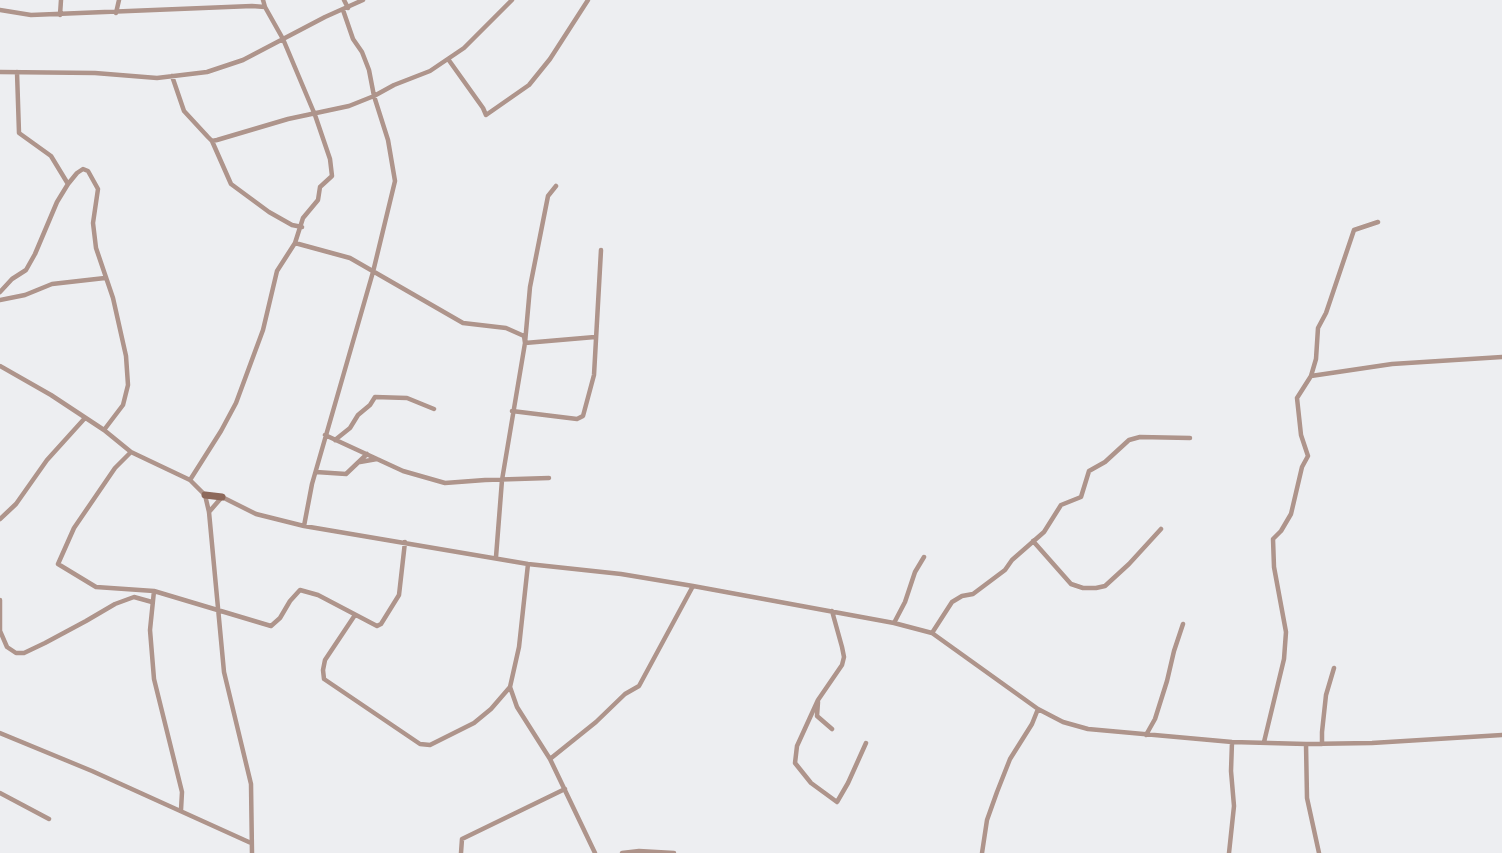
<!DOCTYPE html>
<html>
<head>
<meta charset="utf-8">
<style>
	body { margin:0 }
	canvas { display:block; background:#edeef1 }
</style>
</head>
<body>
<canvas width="1502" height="853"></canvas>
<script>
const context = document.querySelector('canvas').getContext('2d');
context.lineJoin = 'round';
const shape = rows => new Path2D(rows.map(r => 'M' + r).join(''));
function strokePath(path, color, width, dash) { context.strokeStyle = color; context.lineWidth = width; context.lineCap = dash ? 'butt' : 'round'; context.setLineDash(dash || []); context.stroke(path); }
const street = shape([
	[344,0,348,8],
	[0,10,31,15,252,6,265,7],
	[116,13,119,0],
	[60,15,61,0],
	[448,59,483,108,486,115,529,85,550,59,588,0],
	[0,72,95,73,157,78,207,72,243,60,325,17,363,0],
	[17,72,19,133,51,156,68,184],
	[172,76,184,111,208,137,212,141,217,140,288,119,349,106,374,96,394,85,430,71,464,48,512,0],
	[212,141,231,184,269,212,292,225,302,227],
	[295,243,350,258,463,323,506,328,524,336,525,343,595,337],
	[0,292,12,279,26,270,35,254,57,202,68,184,77,173,83,169,88,171,98,189,93,223,96,248,113,298,126,356,128,385,123,405,104,430],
	[0,300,25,295,52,284,105,278],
	[0,366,51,395,104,430,131,452,190,480,205,495,209,512,224,672,251,784,252,853],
	[1311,376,1392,364,1502,357],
	[512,411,577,419,583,416,594,375,601,250],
	[325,435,403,471,445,483,485,480,549,478],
	[335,440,350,428,358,415,370,405,375,397,407,398,434,409],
	[131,452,115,468,74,528,58,564,96,587,154,591,271,626,280,618,290,601,300,590,318,595,377,626,381,624,399,595,405,542],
	[360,462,377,459],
	[316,472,346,474,367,454],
	[190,480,221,431,236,403,263,330,277,271,295,243,303,218,318,200,320,187,332,176,330,159,315,115,283,39,265,7,263,0],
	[209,512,222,497,256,514,304,526,528,564,621,574,693,586,894,623,932,633,1038,709,1063,722,1088,729,1232,742,1306,744,1372,743,1502,735],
	[0,519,16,504,47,460,85,418],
	[304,526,312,484,373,272,395,181,388,140,374,96,369,70,362,52,353,39,343,10],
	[1033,541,1071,584,1083,588,1096,588,1105,586,1129,564,1161,529],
	[496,557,502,480,525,343,530,287,548,196,556,186],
	[528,564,519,647,510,687,517,707,550,759,595,853],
	[154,591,150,630,154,679,182,792,181,810],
	[0,600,0,631,7,647,16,653,24,653,45,643,86,621,115,604,134,597,152,602],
	[832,611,842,647,844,657,842,665,818,700,797,746,795,763,811,783,837,802,848,783,866,743],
	[355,615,325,660,323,670,324,679,420,744,430,745,474,723,491,709,510,687],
	[894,623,905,602,915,572,924,557],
	[932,633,952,602,962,596,973,594,1005,570,1012,560,1044,532,1061,505,1081,497,1089,471,1105,462,1129,440,1140,437,1190,438],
	[818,702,817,716,832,729],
	[0,733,92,771,251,843],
	[1146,735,1155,719,1167,681,1174,651,1183,624],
	[1264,742,1284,659,1286,632,1274,567,1273,539,1281,531,1291,514,1302,467,1308,456,1301,435,1297,398,1311,376,1316,359,1318,328,1326,313,1354,230,1378,222],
	[1306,744,1307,798,1319,853],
	[1322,744,1322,732,1326,695,1334,668],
	[550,759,596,722,625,694,639,686,693,586],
	[0,793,49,819],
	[461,853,462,839,565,789],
	[622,853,639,851,674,853],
	[982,853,987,820,997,792,1010,759,1032,724,1038,709],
	[1229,853,1234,806,1231,771,1232,742]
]);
const secondary = shape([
	[205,495,222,497]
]);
strokePath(street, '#ae948b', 4.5);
strokePath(secondary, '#8d695b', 7);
</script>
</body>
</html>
